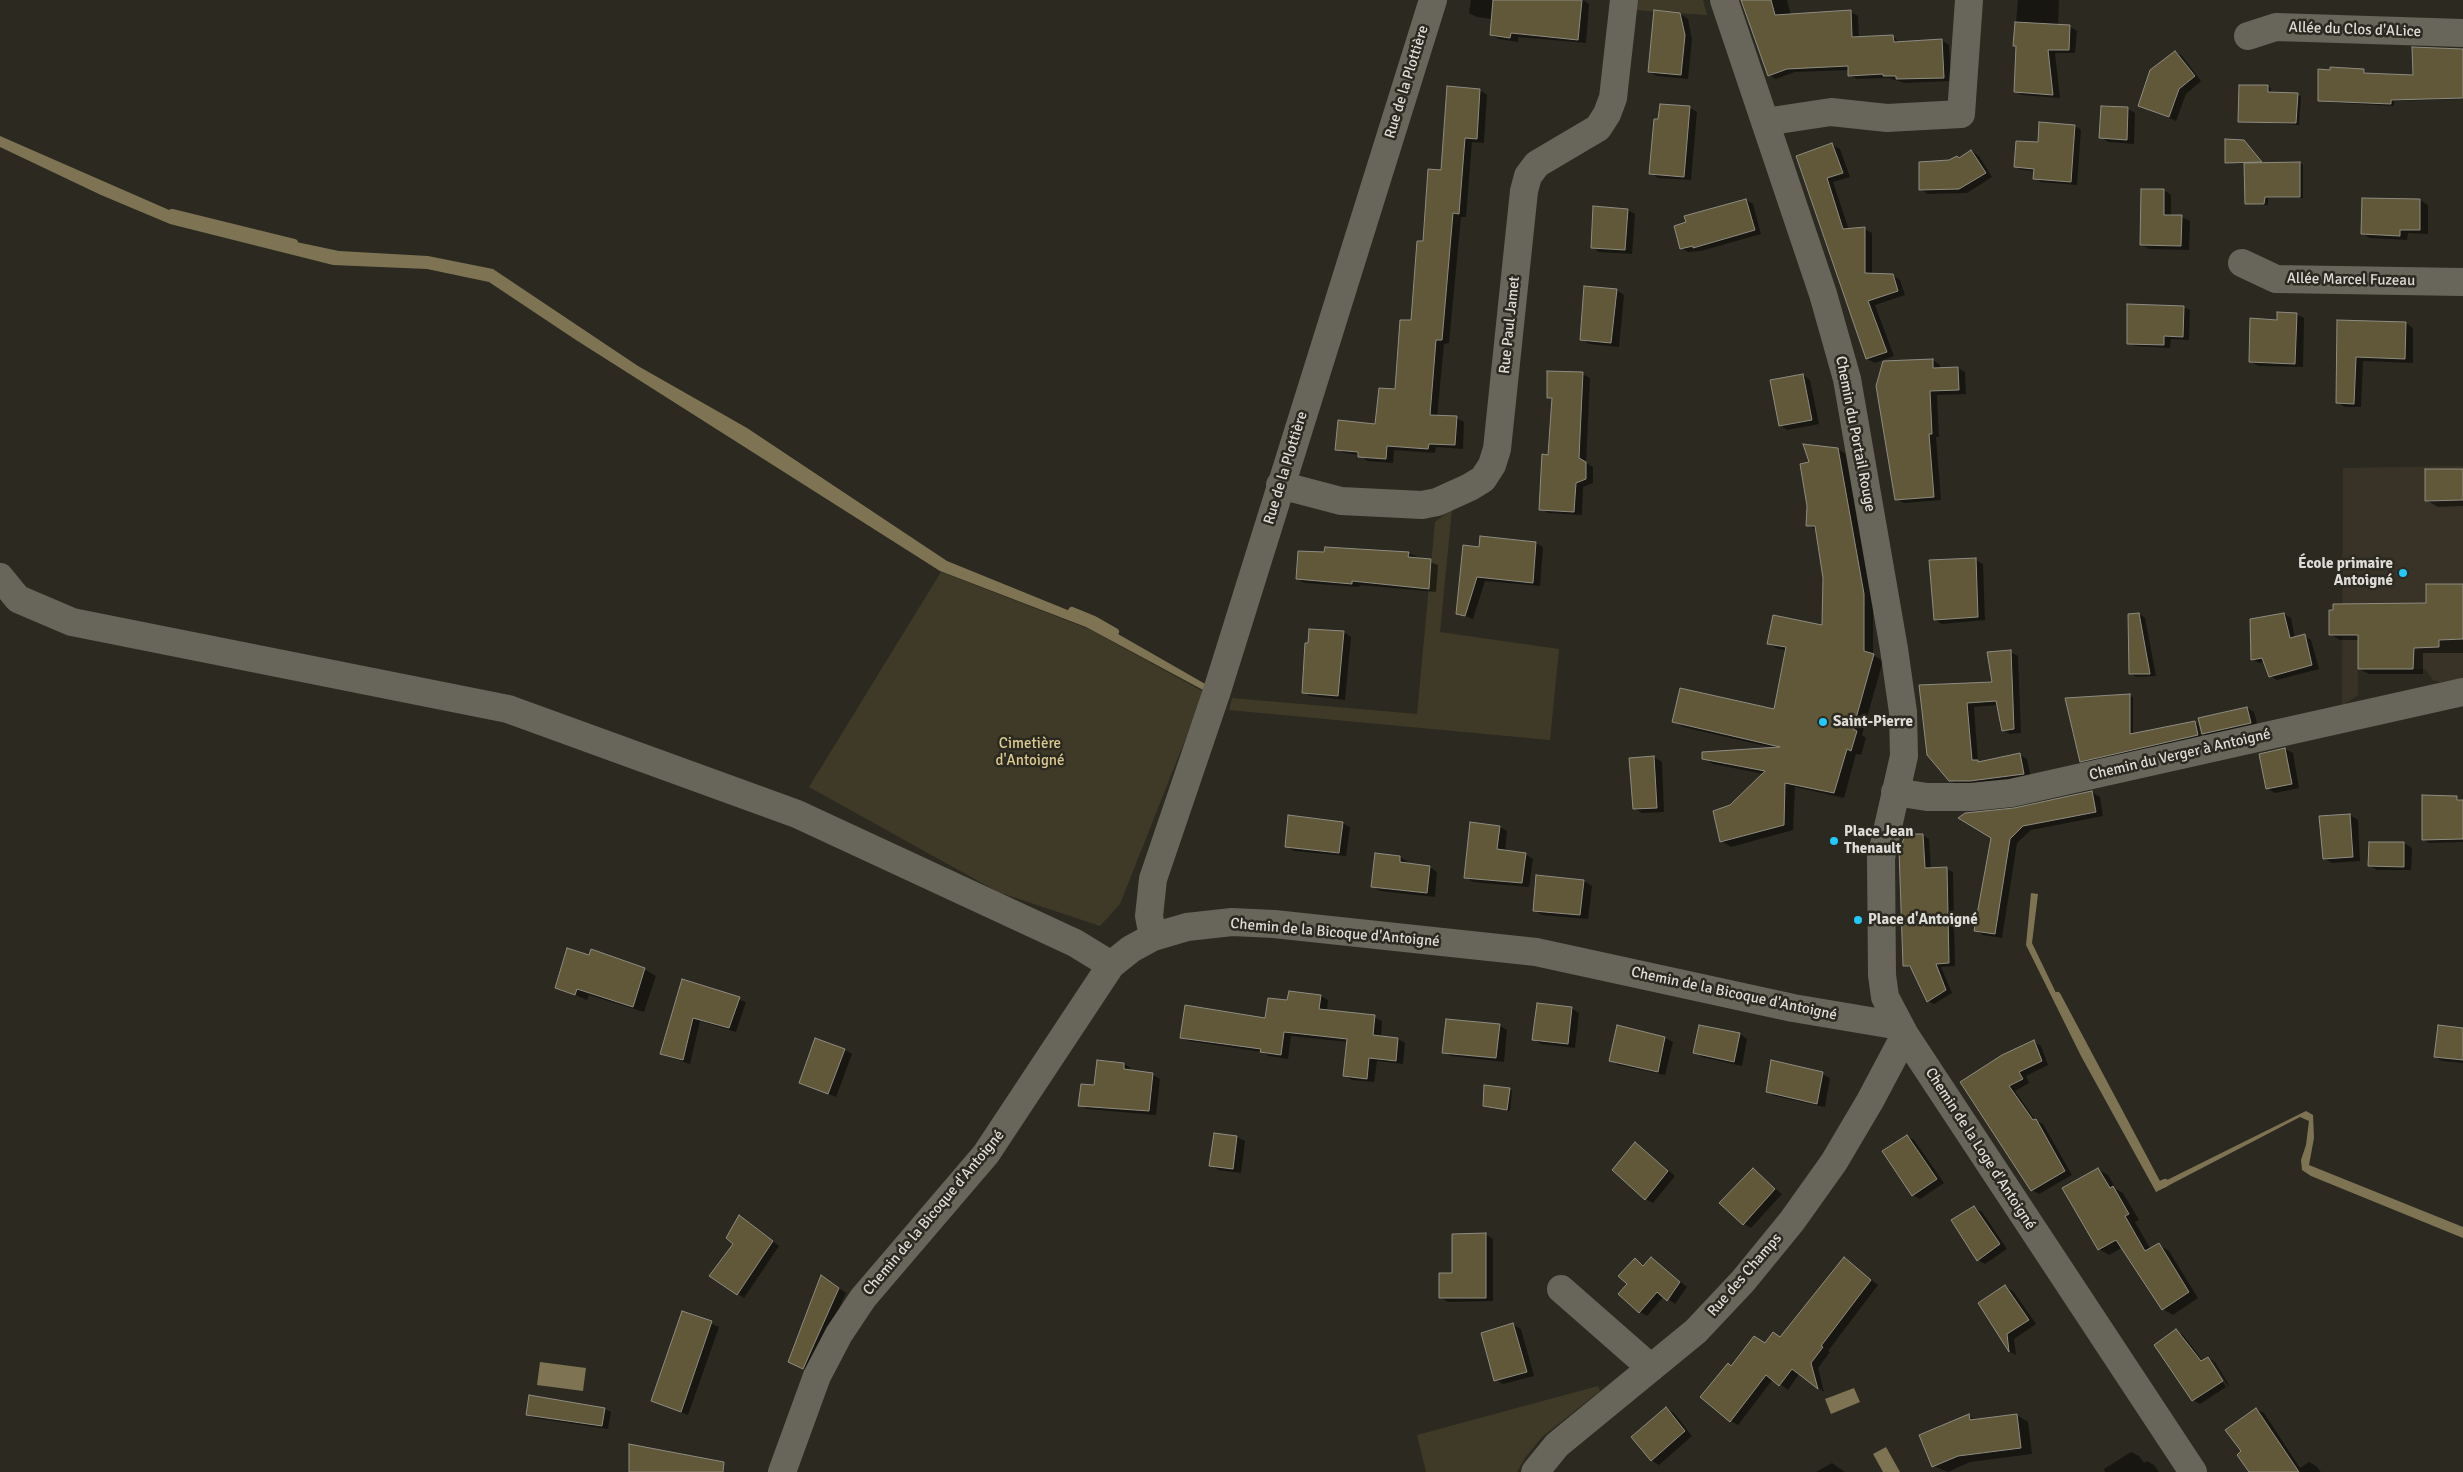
<!DOCTYPE html>
<html>
<head>
<meta charset="utf-8">
<style>
	body { margin:0 }
	canvas { display:block; background:#2b2920 }
</style>
</head>
<body>
<canvas width="2463" height="1472"></canvas>
<script>
const context = document.querySelector('canvas').getContext('2d');
context.lineJoin = 'round';
function paint(path, color) { context.fillStyle = color; context.fill(path, 'evenodd'); }
const shape = rows => new Path2D(rows.map(r => 'M' + r).join(''));
function strokePath(path, color, width, dash) { context.strokeStyle = color; context.lineWidth = width; context.lineCap = dash ? 'butt' : 'round'; context.setLineDash(dash || []); context.stroke(path); }
function drawText(font, color, halo, rows, align = 'center') {
  context.font = font + ' Signika,sans-serif'; context.lineWidth = 5; context.setLineDash([]); context.textBaseline = 'middle'; context.strokeStyle = halo; context.fillStyle = color; for (const [text, x, y, turn = 0] of rows) {
    context.save(); context.translate(x, y); context.rotate((+turn || 0) * Math.PI / 180); context.textAlign = isNaN(turn) ? turn : align; if (halo) context.strokeText(text, 0, 0); context.fillText(text, 0, 0); context.restore();
  }
}
const built = shape([
	[2463,466,2463,679,2440,682,2433,680,2425,669,2358,669,2358,695,2342,706,2343,468]
]);
const green = shape([
	[1639,0,1703,0,1707,15,1633,10],
	[1452,509,1440,632,1559,649,1550,740,1229,710,1232,698,1417,714,1435,522],
	[941,572,1089,629,1204,692,1120,904,1100,926,998,892,809,787],
	[1598,1386,1600,1391,1542,1437,1525,1458,1517,1472,1426,1472,1417,1435]
]);
const water = shape([
	[0,136,192,220,339,251,428,256,493,269,638,366,747,428,947,561,1097,622,1207,685,1205,691,1086,627,940,571,576,340,489,282,427,269,333,265,170,224,101,195,0,147],
	[2031,893,2038,894,2032,943,2071,1024,2157,1185,2306,1111,2313,1115,2314,1138,2309,1165,2463,1227,2463,1238,2311,1176,2302,1170,2301,1160,2306,1145,2309,1121,2300,1117,2156,1192,2081,1056,2026,945],
	[540,1362,586,1368,583,1391,537,1385],
	[1854,1388,1860,1402,1831,1414,1825,1399],
	[1886,1447,1900,1472,1883,1472,1873,1454]
]);
const shadow = shape([
	[1471,0,1583,0,1589,4,1586,43,1518,37,1518,42,1499,39,1491,35,1492,19,1477,17,1469,13],
	[1742,0,1787,0,1791,15,1851,12,1858,16,1859,38,1893,36,1900,43,1942,40,1949,45,1951,81,1905,83,1889,78,1857,79,1849,75,1849,70,1795,72,1776,79,1769,75],
	[2018,0,2059,0,2058,26,2070,27,2077,31,2075,53,2055,53,2060,98,2022,95,2015,91,2018,47,2014,45],
	[1680,14,1688,19,1692,40,1688,79,1657,76,1649,72],
	[2463,49,2463,99,2394,101,2394,106,2323,102,2320,100,2364,70,2367,74,2414,76],
	[2175,52,2182,56,2201,81,2186,94,2176,121,2140,105],
	[2240,86,2268,86,2271,88,2271,93,2301,96,2299,125,2239,121],
	[1480,90,1487,95,1484,143,1472,142,1466,217,1461,217,1449,343,1444,344,1437,417,1456,418,1464,422,1463,449,1436,447,1435,453,1394,450,1393,463,1367,461,1360,455,1344,453,1337,449,1376,425,1396,390,1412,322,1424,243,1442,171],
	[1690,108,1697,112,1691,180,1658,178,1651,173],
	[2128,109,2135,113,2134,144,2108,142,2101,137],
	[2075,126,2081,130,2077,185,2041,182,2034,178,2035,171,2022,170,2015,167,2039,144],
	[2244,141,2264,164,2300,163,2303,165,2303,198,2268,198,2268,205,2246,204,2245,164,2226,162],
	[1832,145,1840,149,1850,177,1833,182,1849,230,1865,229,1872,233,1872,275,1892,275,1900,280,1905,295,1875,305,1894,356,1875,363,1867,359,1798,157],
	[1972,151,1979,156,1992,177,1967,193,1928,194,1920,189],
	[2164,190,2171,195,2171,217,2182,217,2190,221,2189,250,2149,249,2142,245],
	[2364,199,2420,200,2428,205,2428,234,2408,233,2407,240,2370,238,2363,234],
	[1746,200,1753,204,1761,234,1701,251,1688,252,1681,248,1687,223],
	[1628,210,1635,214,1632,254,1599,252,1592,247],
	[1616,290,1624,295,1619,347,1589,344,1582,339],
	[2183,307,2190,310,2189,340,2171,339,2170,348,2135,346,2128,343],
	[2296,314,2304,318,2303,367,2258,366,2250,361],
	[2339,322,2406,323,2413,328,2413,363,2363,361,2361,407,2345,407,2337,402],
	[1933,360,1940,365,1940,369,1958,368,1965,372,1966,394,1937,395,1939,437,1936,437,1941,500,1904,503,1896,499],
	[1582,374,1590,378,1586,463,1593,467,1593,483,1583,487,1582,515,1548,513,1541,509,1550,456,1553,400,1548,397],
	[1803,375,1810,380,1819,424,1787,430,1780,425],
	[1838,449,1848,455,1873,600,1873,655,1883,661,1862,735,1866,738,1861,755,1856,754,1844,798,1795,787,1793,830,1731,847,1721,841,1731,806,1764,774,1713,764,1703,758,1774,748,1683,727,1673,721,1775,711,1787,650,1778,649,1769,644,1824,627,1824,578,1817,530,1808,525,1811,463],
	[2463,470,2463,506,2438,507,2426,500],
	[1536,543,1543,547,1540,586,1485,581,1473,619,1457,613,1480,548],
	[1408,553,1438,565,1436,592,1360,585,1359,587,1305,583,1297,579],
	[1976,560,1983,564,1985,620,1942,624,1935,620],
	[2463,585,2463,653,2423,653,2423,674,2369,674,2359,669,2359,640,2340,640,2330,634,2427,605],
	[2139,614,2145,618,2156,676,2136,677,2130,673],
	[2284,614,2291,618,2295,638,2304,636,2311,640,2319,669,2277,680,2270,676,2265,662,2259,663,2252,659],
	[1344,632,1351,637,1345,700,1310,696,1303,692],
	[2010,652,2018,656,2021,733,2010,734,2003,730,1998,705,1974,707,1978,761,1981,763,2020,755,2027,759,2031,778,1957,785,1949,780,1920,687,1994,683],
	[2130,696,2133,697,2133,735,2195,722,2198,724,2201,737,2084,763,2081,761],
	[2247,708,2254,712,2258,727,2211,738,2203,734],
	[2285,749,2293,753,2299,788,2275,793,2267,788],
	[1654,757,1662,762,1664,812,1642,813,1634,808,1631,759],
	[2092,792,2100,797,2103,816,2031,830,2017,843,2002,938,1983,935,1976,930,2014,810],
	[2457,798,2463,801,2463,842,2429,843,2423,839],
	[2350,815,2358,820,2360,861,2332,863,2324,858,2321,817],
	[1342,823,1350,827,1346,856,1294,851,1286,846],
	[1500,827,1507,831,1505,852,1525,854,1533,859,1529,887,1473,882,1466,877],
	[1923,835,1929,839,1931,869,1946,869,1953,872,1955,966,1941,967,1952,993,1934,1004,1928,1001,1913,969,1905,965],
	[2370,843,2404,843,2412,848,2411,870,2377,870,2370,866],
	[1400,857,1408,862,1407,864,1430,867,1437,872,1435,897,1380,891,1372,886],
	[1538,876,1584,881,1592,886,1588,919,1542,915,1535,911],
	[644,969,656,976,644,1012,589,995,587,1000,556,987],
	[683,981,746,1002,736,1032,700,1021,690,1064,661,1054],
	[1321,996,1328,1000,1327,1011,1374,1017,1382,1021,1381,1037,1398,1039,1405,1043,1403,1064,1377,1061,1374,1082,1352,1080,1344,1075,1348,1042,1291,1036,1288,1059,1269,1056,1262,1052,1189,1041,1181,1037,1266,1019,1289,1001],
	[1571,1008,1579,1013,1575,1048,1541,1044,1533,1039],
	[1500,1026,1507,1030,1504,1062,1451,1056,1444,1052],
	[1700,1026,1740,1034,1747,1039,1742,1066,1702,1057,1695,1053],
	[1618,1027,1665,1038,1673,1042,1665,1075,1618,1065,1611,1061],
	[2463,1030,2463,1063,2442,1061,2435,1057],
	[2034,1042,2041,1046,2048,1065,2026,1076,2029,1083,2015,1091,2035,1120,2043,1124,2072,1175,2039,1194,2032,1190,1962,1082],
	[845,1050,852,1054,836,1097,801,1083],
	[1124,1064,1131,1068,1131,1071,1153,1075,1160,1079,1156,1115,1087,1109,1079,1105,1095,1086],
	[1822,1074,1830,1078,1825,1107,1775,1096,1768,1092],
	[1509,1089,1512,1091,1510,1111,1484,1106],
	[1215,1134,1237,1137,1245,1141,1241,1173,1218,1170,1211,1165],
	[1907,1136,1914,1140,1944,1183,1920,1199,1912,1195],
	[1635,1143,1675,1176,1653,1203,1645,1199],
	[2098,1169,2108,1175,2116,1189,2123,1193,2139,1220,2135,1222,2151,1250,2159,1245,2169,1251,2198,1298,2173,1315,2163,1309,2123,1247,2109,1255,2099,1249],
	[1753,1170,1782,1194,1751,1228,1744,1224],
	[1974,1207,1982,1212,2007,1249,1985,1264,1978,1260],
	[739,1216,779,1246,744,1298,711,1276,735,1244],
	[1485,1234,1493,1239,1493,1301,1448,1302,1440,1297,1453,1274],
	[1844,1258,1878,1285,1828,1351,1830,1352,1818,1368,1824,1392,1799,1374,1788,1390,1773,1379,1738,1425,1731,1421,1732,1367,1765,1344,1781,1338],
	[1635,1259,1645,1266,1651,1259,1687,1287,1675,1304,1664,1296,1647,1316,1640,1312,1629,1284],
	[829,1281,846,1293,811,1372,797,1366],
	[2005,1287,2013,1291,2036,1324,2014,1339,2016,1355,2010,1352,1980,1303],
	[683,1312,719,1327,688,1415,652,1400],
	[1513,1325,1521,1329,1534,1376,1503,1384,1496,1380],
	[2176,1331,2183,1335,2203,1361,2208,1358,2215,1362,2229,1385,2200,1404,2193,1400],
	[2210,1362,2213,1362,2228,1386,2226,1387],
	[605,1409,611,1412,608,1429,534,1418,527,1414],
	[1666,1409,1674,1413,1692,1436,1659,1465,1651,1460],
	[2256,1409,2264,1413,2300,1468,2309,1462,2316,1466,2321,1472,2252,1472],
	[2017,1415,2028,1422,2032,1454,1970,1462,1948,1472,1933,1466,1969,1416,1976,1420],
	[2131,1452,2139,1456,2144,1463,2147,1461,2154,1465,2159,1472,2105,1472,2104,1469],
	[1832,1463,1845,1472,1816,1472]
]);
const stream = shape([
	[172,213,294,243],
	[1072,611,1094,620,1115,632],
	[2057,996,2158,1186,2165,1183]
]);
const building = shape([
	[1493,0,1582,0,1578,40,1511,33,1510,38,1490,35,1493,0],
	[1741,0,1771,0,1775,15,1851,10,1852,37,1893,35,1894,42,1942,39,1944,78,1896,79,1896,76,1883,76,1883,74,1848,76,1848,66,1787,69,1768,76,1741,0],
	[1654,10,1680,13,1685,35,1681,75,1648,72,1654,10],
	[2015,22,2070,25,2069,50,2048,50,2053,95,2014,92,2016,46,2013,46,2015,22],
	[2412,47,2463,49,2463,98,2391,100,2391,104,2318,101,2318,69,2330,70,2330,67,2364,69,2364,73,2413,75,2412,47],
	[2175,51,2195,76,2179,89,2169,117,2138,106,2150,70,2175,51],
	[2239,85,2268,85,2268,92,2298,93,2296,123,2238,122,2239,85],
	[1447,86,1480,89,1477,139,1465,138,1459,214,1453,213,1442,340,1436,340,1430,415,1457,416,1455,445,1429,444,1428,449,1387,446,1386,459,1358,457,1358,452,1335,450,1338,420,1375,424,1379,388,1395,389,1400,320,1411,320,1417,241,1423,241,1428,169,1441,170,1447,86],
	[1660,104,1690,106,1684,177,1649,174,1654,119,1658,119,1660,104],
	[2101,106,2128,107,2127,140,2099,138,2101,106],
	[2039,122,2075,125,2071,182,2033,179,2034,169,2014,167,2016,141,2038,142,2039,122],
	[2225,139,2244,140,2262,162,2225,163,2225,139],
	[1832,143,1843,173,1827,178,1843,229,1865,227,1865,273,1893,274,1898,291,1868,301,1887,352,1866,359,1796,156,1832,143],
	[1971,150,1986,173,1959,189,1919,190,1919,162,1949,160,1957,156,1959,158,1971,150],
	[2300,162,2300,197,2265,197,2264,204,2245,204,2244,163,2300,162],
	[2141,189,2164,189,2164,215,2182,215,2181,246,2140,245,2141,189],
	[2362,198,2420,199,2420,230,2400,230,2400,236,2361,234,2362,198],
	[1746,199,1755,230,1693,248,1693,246,1680,249,1674,226,1686,222,1684,216,1746,199],
	[1593,206,1628,209,1625,250,1591,248,1593,206],
	[1584,286,1617,289,1611,343,1580,340,1584,286],
	[2127,304,2184,306,2183,337,2164,336,2164,345,2127,344,2127,304],
	[2277,312,2297,313,2295,364,2249,362,2250,318,2277,320,2277,312],
	[2337,320,2406,322,2405,359,2356,357,2354,404,2336,403,2337,320],
	[1933,359,1933,368,1958,367,1959,390,1930,391,1932,434,1929,434,1934,497,1895,500,1876,386,1883,361,1933,359],
	[1547,371,1583,372,1579,458,1586,462,1586,479,1576,483,1574,512,1539,510,1542,454,1548,455,1552,398,1547,398,1547,371],
	[1803,374,1812,420,1779,426,1770,380,1803,374],
	[1803,444,1838,448,1864,594,1864,651,1874,654,1853,729,1857,731,1851,751,1847,749,1834,793,1785,783,1784,825,1720,842,1713,811,1730,805,1765,771,1702,759,1702,752,1780,747,1672,722,1680,688,1774,709,1786,647,1767,644,1773,615,1822,625,1823,578,1815,526,1806,526,1807,506,1800,464,1809,462,1803,444],
	[2425,469,2463,469,2463,500,2425,501,2425,469],
	[1480,536,1536,542,1533,583,1477,577,1465,616,1456,614,1463,545,1479,547,1480,536],
	[1325,547,1409,552,1408,557,1431,559,1429,589,1352,581,1352,584,1296,579,1298,551,1324,552,1325,547],
	[1976,558,1978,617,1934,620,1929,560,1976,558],
	[2426,584,2463,584,2463,639,2439,640,2439,647,2414,648,2413,669,2358,669,2358,635,2329,635,2329,610,2333,610,2333,604,2426,603,2426,584],
	[2139,613,2150,674,2129,674,2128,614,2139,613],
	[2284,613,2290,638,2305,634,2312,665,2269,677,2262,658,2251,660,2250,619,2284,613],
	[1309,629,1344,631,1338,696,1302,693,1305,643,1308,643,1309,629],
	[2011,650,2014,729,2002,731,1996,701,1967,703,1972,760,1978,760,1978,762,2020,753,2024,774,1970,781,1949,781,1927,755,1919,685,1992,682,1987,652,2011,650],
	[2130,694,2130,734,2195,721,2198,735,2080,762,2065,698,2130,694],
	[2247,707,2251,723,2202,734,2198,718,2247,707],
	[2285,748,2292,784,2266,789,2259,754,2285,748],
	[1654,756,1657,808,1633,809,1629,758,1654,756],
	[2092,791,2096,812,2023,826,2010,839,1995,934,1974,931,1991,838,1958,818,1965,813,2014,808,2092,791],
	[2422,795,2457,796,2457,800,2463,800,2463,839,2422,840,2422,795],
	[2350,814,2353,857,2323,859,2319,816,2350,814],
	[1288,815,1343,822,1339,853,1285,847,1288,815],
	[1470,822,1500,826,1497,849,1526,853,1522,883,1464,878,1470,822],
	[1906,834,1923,834,1925,868,1947,867,1949,963,1936,964,1946,990,1927,1002,1910,966,1903,966,1899,850,1906,834],
	[2369,842,2404,842,2404,867,2368,866,2369,842],
	[1375,853,1400,856,1400,862,1430,866,1427,893,1371,887,1375,853],
	[1536,875,1584,880,1580,915,1533,911,1536,875],
	[567,948,589,955,591,949,645,968,633,1007,577,989,575,995,555,988,567,948],
	[682,979,740,997,729,1028,693,1018,683,1060,660,1054,682,979],
	[1289,991,1321,995,1319,1009,1375,1015,1373,1035,1398,1038,1396,1061,1369,1058,1367,1079,1343,1076,1347,1039,1284,1032,1281,1055,1260,1052,1261,1049,1180,1038,1185,1005,1265,1018,1268,998,1287,1000,1289,991],
	[1537,1003,1572,1007,1568,1044,1532,1040,1537,1003],
	[1446,1019,1500,1024,1496,1058,1442,1053,1446,1019],
	[1617,1025,1665,1037,1658,1072,1609,1061,1617,1025],
	[1699,1025,1740,1033,1734,1062,1693,1053,1699,1025],
	[2438,1025,2463,1028,2463,1060,2434,1057,2438,1025],
	[815,1038,845,1049,828,1094,799,1083,815,1038],
	[2034,1040,2042,1061,2019,1072,2023,1079,2009,1086,2033,1120,2036,1119,2065,1171,2031,1191,1960,1082,2002,1055,2034,1040],
	[1097,1060,1124,1063,1124,1069,1153,1073,1149,1111,1078,1106,1081,1084,1094,1085,1097,1060],
	[1771,1060,1823,1072,1817,1104,1766,1092,1771,1060],
	[1484,1085,1510,1088,1507,1110,1483,1106,1484,1085],
	[1214,1133,1237,1136,1233,1169,1209,1166,1214,1133],
	[1907,1135,1937,1179,1912,1196,1882,1151,1907,1135],
	[1635,1142,1668,1171,1645,1200,1612,1170,1635,1142],
	[1753,1168,1775,1189,1743,1225,1719,1203,1753,1168],
	[2098,1168,2110,1188,2113,1186,2129,1214,2125,1216,2145,1251,2159,1243,2189,1292,2162,1310,2116,1240,2098,1250,2062,1188,2098,1168],
	[1974,1206,2000,1244,1977,1261,1951,1220,1974,1206],
	[739,1215,773,1241,737,1295,709,1276,733,1244,726,1238,739,1215],
	[1486,1233,1486,1298,1439,1298,1439,1273,1452,1273,1452,1234,1486,1233],
	[1651,1257,1680,1282,1667,1301,1657,1292,1639,1313,1618,1294,1627,1284,1618,1276,1635,1258,1643,1266,1651,1257],
	[1844,1257,1871,1280,1821,1346,1823,1347,1811,1363,1818,1389,1792,1369,1779,1386,1766,1375,1730,1422,1700,1397,1728,1363,1731,1366,1754,1336,1765,1343,1773,1332,1780,1337,1844,1257],
	[821,1275,839,1288,803,1369,788,1362,821,1275],
	[2005,1285,2029,1320,2007,1334,2009,1352,1978,1303,2005,1285],
	[682,1311,712,1321,681,1412,651,1401,682,1311],
	[1513,1323,1527,1372,1494,1381,1481,1333,1513,1323],
	[2176,1329,2201,1361,2208,1357,2223,1381,2192,1401,2154,1345,2176,1329],
	[529,1395,605,1408,602,1426,526,1415,529,1395],
	[1666,1407,1685,1431,1651,1461,1631,1437,1666,1407],
	[2256,1408,2299,1472,2249,1472,2237,1455,2241,1451,2225,1430,2256,1408],
	[1969,1414,1970,1420,2017,1414,2021,1448,1958,1456,1932,1467,1919,1435,1969,1414],
	[629,1444,724,1462,723,1472,629,1472,629,1444]
]);
const minor = shape([
	[1724,0,1823,294,1847,379,1894,649,1903,712,1904,756,1881,858,1882,975,1885,997,1905,1035,2193,1472],
	[2248,36,2276,27,2463,33],
	[1765,122,1831,112,1887,118,1961,114,1969,0],
	[2242,263,2276,279,2463,282],
	[1280,485,1341,501,1422,505,1437,502,1470,487,1483,479,1492,465,1497,449,1524,191,1528,176,1537,164,1598,128,1607,114,1613,98,1624,0],
	[0,577,18,599,72,622,508,709,797,814,1075,943,1111,965],
	[1895,792,1927,797,1971,797,2011,793,2463,692],
	[1153,937,1149,916,1153,879,1216,694,1433,0],
	[1561,1289,1651,1368],
	[782,1472,817,1376,839,1334,863,1298,986,1154,1111,965,1131,949,1153,937,1187,927,1232,922,1274,924,1536,952,1793,1008,1900,1026],
	[1535,1472,1557,1445,1696,1331,1743,1281,1792,1221,1834,1162,1870,1101,1905,1035]
]);
const markers = [
	[2403,573,5,"#21c9fd"],
	[1823,722,5,"#21c9fd"],
	[1834,841,5,"#21c9fd"],
	[1858,920,5,"#21c9fd"]
];
const streetNames = [
	["Allée du Clos d'ALice",2355,30,2],
	["Rue de la Plottière",1407,82,-73],
	["Allée Marcel Fuzeau",2351,280,1],
	["Rue Paul Jamet",1510,325,-84],
	["Chemin du Portail Rouge",1855,434,79],
	["Rue de la Plottière",1286,468,-73],
	["Chemin du Verger à Antoigné",2180,755,-13],
	["Chemin de la Bicoque d'Antoigné",1335,933,5],
	["Chemin de la Bicoque d'Antoigné",1734,994,12],
	["Chemin de la Loge d'Antoigné",1980,1149,57],
	["Chemin de la Bicoque d'Antoigné",934,1213,-50],
	["Rue des Champs",1745,1275,-49]
];
const poiNames = [
	["École primaire",2393,564,"right"],
	["Antoigné",2393,581,"right"],
	["Saint-Pierre",1833,722],
	["Place Jean",1844,832],
	["Thenault",1844,849],
	["Place d'Antoigné",1868,920]
];
const parkNames = [
	["Cimetière",1030,744],
	["d'Antoigné",1030,761]
];
paint(built, '#383326');
paint(green, '#3f3a27');
paint(water, '#7e7454');
paint(shadow, '#0007');
strokePath(stream, '#7e7454', 8);
paint(building, '#615839');
strokePath(building, '#8e8b81', 1);
strokePath(minor, '#68655b', 28);
for (const [x, y, r, color] of markers) { const dot = new Path2D(); dot.arc(x, y, r, 0, 2 * Math.PI); context.fillStyle = color; context.fill(dot); strokePath(dot, '#2b2920', 2); }
drawText('15px', '#dedcd7', '#2b2920', streetNames);
drawText('bold 15px', '#dedcd7', '#2b2920', poiNames, 'left');
drawText('15px', '#dccb91', '#2b2920', parkNames);
</script>
</body>
</html>
